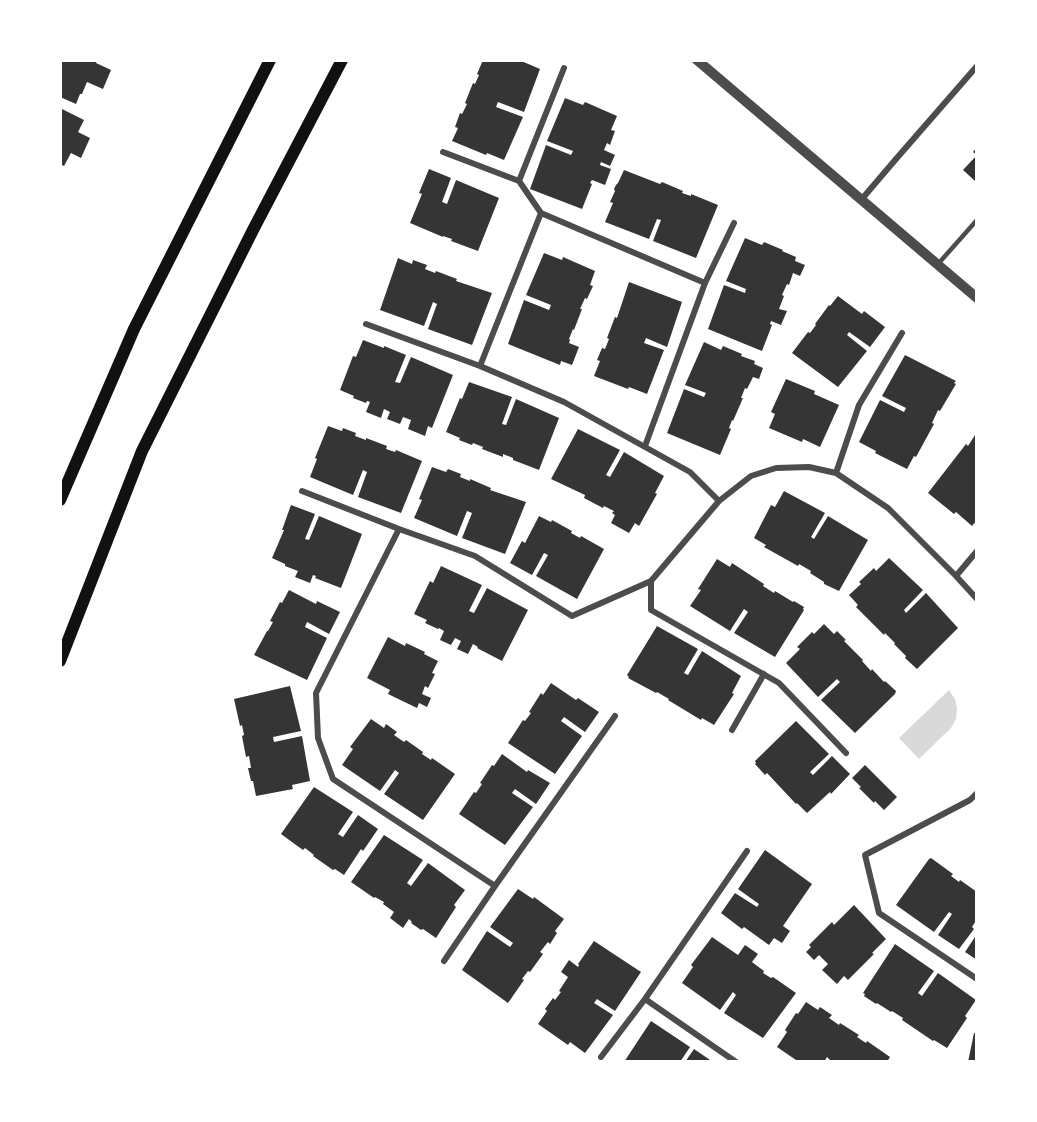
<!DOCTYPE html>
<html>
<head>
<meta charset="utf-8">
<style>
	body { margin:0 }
	#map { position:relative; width:1037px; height:1122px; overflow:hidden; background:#fff; font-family:"Fira Sans Condensed",sans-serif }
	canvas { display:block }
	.frame { position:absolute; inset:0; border:62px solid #fff; pointer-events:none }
</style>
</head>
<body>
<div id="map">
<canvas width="1037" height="1122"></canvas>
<div class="frame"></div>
</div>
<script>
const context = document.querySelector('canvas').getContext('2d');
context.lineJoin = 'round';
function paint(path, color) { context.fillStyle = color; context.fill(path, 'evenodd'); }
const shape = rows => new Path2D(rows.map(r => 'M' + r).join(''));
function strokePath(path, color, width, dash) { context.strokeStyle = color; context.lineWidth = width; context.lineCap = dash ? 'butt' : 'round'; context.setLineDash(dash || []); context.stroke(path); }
const water = shape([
	[949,690,955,699,957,709,956,719,951,728,919,759,899,738]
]);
const building = shape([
	[60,60,94,60,97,61,96,63,111,70,103,89,87,82,82,94,80,94,76,104,60,97],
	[483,60,519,60,540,69,524,112,498,102,496,107,523,117,504,160,487,153,486,155,452,141,458,128,455,127,460,113,462,114,467,104,465,103,473,83,475,84,479,75,477,74],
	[565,98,583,105,585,102,617,116,611,130,615,131,610,145,607,143,604,150,615,155,610,166,601,162,600,165,611,169,605,185,592,180,590,183,592,184,582,209,530,189,546,145,571,155,573,151,547,141],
	[60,108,84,120,78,132,90,138,81,158,71,153,64,166,60,164],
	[977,147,977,179,975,181,963,170,977,155,973,152],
	[429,169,451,178,442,202,447,204,456,180,499,198,478,251,451,241,452,239,443,236,443,237,410,223,422,194,419,193],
	[624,170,660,184,662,182,683,191,682,193,691,196,691,194,718,205,696,258,653,241,661,220,657,219,649,239,605,222,613,203,610,202,615,191,614,189,616,185,618,183],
	[745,238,762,245,764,242,783,250,782,251,796,257,795,261,805,265,800,276,793,273,789,285,787,284,782,295,784,296,779,309,787,311,781,325,771,321,770,324,772,325,762,351,708,329,724,285,745,293,746,289,726,281],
	[544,253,562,260,563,257,595,271,590,285,593,286,587,299,585,298,580,309,582,309,574,330,573,329,569,339,570,340,569,343,579,347,572,365,561,361,560,365,508,344,524,300,549,310,551,305,526,295],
	[398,258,412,264,413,260,427,265,425,269,435,273,436,271,457,279,456,281,492,293,472,345,428,329,437,304,433,302,424,326,380,310],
	[629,282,682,302,667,347,646,338,644,343,664,350,647,394,629,387,628,389,594,376,600,361,597,360,602,348,605,349,609,339,607,338,615,317,617,318],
	[838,296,862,314,864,311,885,327,870,347,849,332,847,335,867,351,838,387,792,353,808,332,810,333,816,325,815,324,829,305,830,306],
	[363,340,384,348,384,346,406,355,395,382,400,383,411,357,453,375,432,428,428,426,425,436,408,429,411,420,403,417,400,424,387,419,390,412,384,409,381,418,366,412,370,402,367,401,366,403,353,398,354,396,340,390,353,356,356,357],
	[704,342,721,350,723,346,742,354,741,356,755,361,754,364,763,368,759,379,753,377,747,389,745,388,741,398,743,398,733,421,732,420,729,428,731,429,720,455,667,433,684,389,704,397,706,393,685,385],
	[905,355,956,381,954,383,956,384,940,411,938,410,932,423,934,424,916,457,914,456,907,469,875,453,876,451,859,442,880,400,904,412,906,408,882,396],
	[786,379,815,391,814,394,839,405,820,447,803,439,802,442,769,428,775,414,771,412],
	[469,382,512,397,502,424,506,425,516,399,559,418,539,470,513,460,513,458,503,454,503,457,482,449,483,447,473,443,472,445,459,440,460,438,446,432,460,398,462,399],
	[328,426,342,431,343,428,356,433,355,436,366,440,366,438,387,446,386,449,395,452,396,450,422,461,401,513,358,497,367,472,363,470,353,495,310,477,317,459,315,458],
	[578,429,620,450,606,475,610,477,624,452,664,476,655,493,657,494,639,526,635,523,629,533,611,523,615,515,612,513,614,511,604,506,603,508,584,498,585,495,551,479],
	[977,432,977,520,972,526,956,512,954,514,928,493,966,444,968,446],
	[432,467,446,472,448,469,461,474,460,477,470,481,470,479,491,488,490,490,526,502,505,554,462,538,472,513,467,511,457,536,414,518,422,500,419,499],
	[784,491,825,513,811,537,814,539,828,516,868,540,839,591,824,584,824,582,810,573,811,571,799,564,798,566,764,547,766,545,754,538,771,505,775,507],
	[291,505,315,514,305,539,309,540,319,516,362,534,341,588,315,578,316,576,313,575,310,583,295,577,298,571,285,566,285,564,272,558,284,530,282,530],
	[539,516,551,522,552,520,572,531,571,533,580,538,581,536,604,549,577,599,536,576,548,555,544,553,532,575,510,563,522,541,525,543],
	[889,558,923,590,904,610,906,613,926,593,958,628,917,669,905,658,906,656,894,644,895,643,885,633,884,635,856,607,858,605,849,595,861,584,859,582,874,568,876,571],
	[717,559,730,567,732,563,764,584,763,586,774,593,775,591,793,602,794,601,804,607,803,609,804,610,775,657,734,633,748,612,744,609,730,631,690,606,701,590,698,589],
	[441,566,482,585,469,611,474,613,487,588,528,610,502,661,477,648,478,647,473,644,468,654,457,649,461,641,455,638,451,645,440,640,444,631,439,628,438,629,425,623,427,620,414,614,430,581,433,583],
	[289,590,316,604,317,601,340,612,329,634,307,622,305,627,327,638,307,680,254,655,267,631,268,631,273,622,270,621,280,602,282,603],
	[824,624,834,634,837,631,846,640,844,641,863,660,862,661,871,671,872,669,884,682,885,681,896,691,895,694,855,733,821,700,840,682,837,679,818,697,786,663,800,649,797,647,812,632,814,634],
	[657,626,698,649,684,673,688,675,702,651,741,676,732,693,734,694,714,725,702,718,701,720,668,700,669,699,657,692,656,693,628,678,629,677,627,675],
	[388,637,405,646,406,643,425,652,424,654,438,661,432,673,435,674,428,688,425,686,422,694,431,698,427,707,419,703,417,708,388,694,390,690,367,678],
	[551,683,576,700,578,698,599,712,585,732,564,717,561,721,582,736,555,774,508,743,523,720,525,721,531,713,529,712,541,693,543,695],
	[290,686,301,731,273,737,274,742,302,736,310,781,292,785,293,789,256,796,253,781,251,781,248,768,251,768,249,756,246,757,242,736,244,735,242,725,240,726,234,699],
	[371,719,384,728,386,724,397,732,394,735,404,742,406,740,423,752,422,754,431,760,432,758,455,774,423,820,384,794,399,773,395,770,380,791,342,765,353,749,350,747],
	[796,721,829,754,810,772,813,775,832,756,850,774,831,794,830,792,807,813,797,803,796,804,767,773,765,775,755,764,756,763,755,761],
	[502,754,527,772,528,770,550,783,536,804,515,789,512,793,533,807,505,845,459,814,474,792,476,793,482,784,480,783,492,765,494,766],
	[865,765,897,797,884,810,875,801,874,803,859,788,861,787,852,778],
	[314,787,353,812,338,834,343,837,358,815,378,829,363,851,361,849,344,875,335,869,333,870,313,856,314,855,305,848,303,850,281,834],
	[384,835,423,860,407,883,411,886,428,863,465,890,454,905,456,907,436,938,423,929,421,930,411,923,412,922,409,919,403,928,390,918,394,912,383,904,384,902,375,897,374,898,351,882],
	[765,850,812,884,783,926,790,931,782,943,774,938,769,945,744,927,742,929,721,913,735,893,757,907,759,904,738,889],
	[931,858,953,874,951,876,959,882,960,880,977,892,977,919,972,927,974,929,959,949,938,935,952,914,949,912,934,932,896,905,929,859],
	[518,889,533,899,534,897,564,919,555,931,557,933,550,944,548,942,540,952,543,954,530,972,528,971,522,979,524,980,508,1003,462,970,487,931,510,947,513,943,490,927],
	[854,905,886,939,872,953,874,954,848,980,844,976,837,984,822,970,828,964,819,955,814,960,806,952,811,947,809,945,832,922,834,925],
	[977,934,977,960,965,952],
	[712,937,738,955,745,945,758,954,752,962,764,971,763,973,771,978,773,977,796,993,763,1038,724,1013,736,995,733,992,720,1010,682,983,693,967,691,965],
	[594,941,641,972,615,1011,597,999,594,1003,613,1015,585,1053,570,1042,568,1045,538,1024,547,1011,545,1009,553,998,555,1000,561,992,559,991,568,977,561,972,569,960,578,967,579,965,578,964],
	[895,944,934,971,918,993,922,996,938,973,976,1000,965,1016,967,1018,947,1048,934,1040,933,1041,902,1020,903,1018,892,1011,891,1012,877,1003,876,1004,864,996,865,994,863,993],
	[806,1002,818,1010,820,1007,832,1015,829,1018,839,1025,840,1023,859,1035,857,1037,866,1043,867,1041,890,1057,887,1062,829,1062,830,1060,827,1057,824,1062,795,1062,796,1060,777,1047,787,1032,785,1030,796,1013,798,1014],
	[651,1021,690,1047,680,1062,624,1062],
	[974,1033,977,1034,977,1062,968,1062],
	[694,1049,713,1062,685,1062]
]);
const service = shape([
	[938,264,977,220]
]);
const minor = shape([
	[443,152,519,181,541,213,705,283],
	[519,181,564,68],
	[861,200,896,159,977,66],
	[366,324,480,366,564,402,690,472,719,501],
	[480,366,541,213],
	[645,446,705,283,734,223],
	[836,473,859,405,902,333],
	[302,491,399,529,475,556,572,616,651,581,719,501,751,476,776,468,809,467,836,473,888,508,956,576,977,599],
	[399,529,316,693,318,738,333,779,495,886],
	[956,576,977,551],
	[651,581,651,610,779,683,846,753],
	[732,730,764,674],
	[977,793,970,800,865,855,879,913,977,979],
	[444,961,495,886,615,716],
	[645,999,747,851],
	[601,1057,645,999,736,1062]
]);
const tertiary = shape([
	[697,60,977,298]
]);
const secondary = shape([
	[60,500,134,329,270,60],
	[60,661,142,451,254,228,342,60]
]);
paint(water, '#d9d9d9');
paint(building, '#353535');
strokePath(service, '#4c4c4c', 4.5);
strokePath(minor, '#4c4c4c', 6);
strokePath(tertiary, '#4c4c4c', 10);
strokePath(secondary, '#111', 12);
</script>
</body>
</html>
